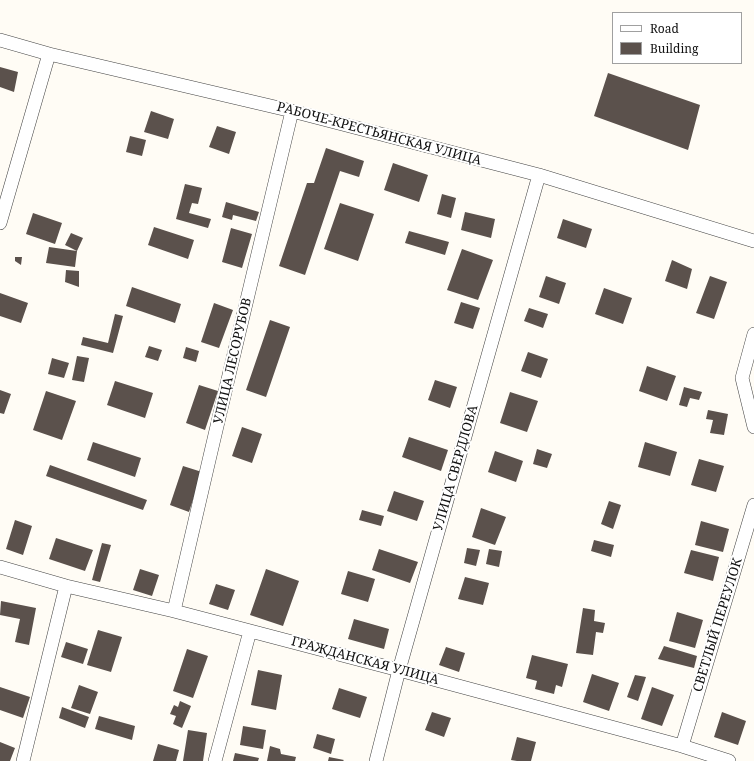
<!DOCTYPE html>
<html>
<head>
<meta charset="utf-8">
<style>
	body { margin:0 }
	#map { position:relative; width:754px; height:761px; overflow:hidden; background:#fffcf5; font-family:"Noto Serif",serif }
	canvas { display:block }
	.legend { position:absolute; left:612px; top:12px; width:130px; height:52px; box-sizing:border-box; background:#fff; border:1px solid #a0a0a0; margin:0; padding:5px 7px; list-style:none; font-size:12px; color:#111 }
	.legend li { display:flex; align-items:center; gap:8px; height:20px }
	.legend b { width:20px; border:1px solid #a0a0a0 }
</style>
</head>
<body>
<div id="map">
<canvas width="754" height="761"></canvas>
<ul class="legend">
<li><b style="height:5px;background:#fff"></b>Road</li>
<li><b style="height:11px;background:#5b514c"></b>Building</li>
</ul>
</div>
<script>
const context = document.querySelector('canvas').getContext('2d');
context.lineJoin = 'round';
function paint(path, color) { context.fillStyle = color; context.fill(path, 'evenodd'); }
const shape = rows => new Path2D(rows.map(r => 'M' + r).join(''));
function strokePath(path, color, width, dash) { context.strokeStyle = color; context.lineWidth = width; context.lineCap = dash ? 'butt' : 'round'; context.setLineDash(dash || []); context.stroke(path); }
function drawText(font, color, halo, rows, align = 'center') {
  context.font = font + ' "Noto Serif",serif'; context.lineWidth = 4; context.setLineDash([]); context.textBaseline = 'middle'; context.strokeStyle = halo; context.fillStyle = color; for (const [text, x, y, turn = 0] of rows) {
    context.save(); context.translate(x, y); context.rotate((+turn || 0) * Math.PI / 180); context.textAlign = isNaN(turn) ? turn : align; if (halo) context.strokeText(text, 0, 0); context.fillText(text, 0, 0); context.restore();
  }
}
const building = shape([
	[0,67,18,72,14,92,0,87],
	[608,73,700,105,688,150,594,116],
	[151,111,174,119,168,139,144,132],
	[217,126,236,132,229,154,209,147],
	[130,136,146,140,142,156,126,152],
	[326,148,364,161,359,177,340,171,305,275,279,266,307,183,314,183],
	[393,163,428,175,419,202,384,190],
	[185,184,202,188,198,204,192,203,189,213,211,219,208,228,176,219],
	[442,194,456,198,451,218,437,214],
	[226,202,259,212,256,221,233,215,232,220,222,217],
	[340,203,374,214,358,261,324,249],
	[465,212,495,219,491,238,461,230],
	[33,213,62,223,55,244,26,234],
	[563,219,592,229,586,248,557,238],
	[154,227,194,240,188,259,148,245],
	[231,228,252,234,242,268,222,262],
	[409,231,449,242,445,255,405,243],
	[71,233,83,238,77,251,65,245],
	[49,247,77,251,75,267,46,263],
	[462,249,493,260,478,300,447,290],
	[15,257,22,257,21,265,15,261],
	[672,260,692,269,687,289,665,281],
	[66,270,79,271,79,287,65,282],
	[546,276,566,283,559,304,539,297],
	[710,276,727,282,714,319,696,313],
	[132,287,181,304,175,323,126,306],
	[604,288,632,298,623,324,595,314],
	[0,293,28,303,21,323,0,316],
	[461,302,480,308,473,329,454,323],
	[214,303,233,310,219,348,201,342],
	[529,308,548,314,543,328,524,321],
	[115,314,123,316,113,353,81,345,83,337,108,343],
	[270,320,290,327,266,397,246,390],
	[149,346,162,350,158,361,145,357],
	[186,347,199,351,196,362,183,358],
	[528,352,548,359,541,378,521,371],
	[77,356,89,358,84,382,72,380],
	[52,358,69,363,64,378,48,374],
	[647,366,676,376,667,401,639,391],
	[435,380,457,387,450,408,428,400],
	[115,381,153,393,145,418,107,405],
	[199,385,218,391,205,430,186,423],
	[684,387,702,392,699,400,690,398,687,407,679,405],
	[0,390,11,394,4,414,0,413],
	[46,391,76,401,62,440,33,430],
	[510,392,538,401,527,432,500,423],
	[708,410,728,414,724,435,710,433,713,420,706,419],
	[242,427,262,434,252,463,232,456],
	[409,437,448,450,441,471,402,457],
	[93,442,141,458,135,477,87,460],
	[645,442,677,452,670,476,638,467],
	[537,449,552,454,547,468,533,464],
	[495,451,523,461,516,482,488,472],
	[699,459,724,466,716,492,691,485],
	[50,465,147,500,143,510,46,476],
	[183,466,202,472,189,512,170,505],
	[394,491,424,501,417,521,387,511],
	[609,501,621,505,613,529,601,524],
	[481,508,506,517,495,545,472,537],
	[362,510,384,516,381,526,359,520],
	[15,520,32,526,23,555,6,549],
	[701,521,729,529,723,552,695,545],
	[56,538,93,550,85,571,49,559],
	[594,540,614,545,611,557,591,551],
	[102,543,111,545,100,582,92,580],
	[467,548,480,550,476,566,464,563],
	[379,549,418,562,410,583,372,570],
	[489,549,502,551,499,567,486,564],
	[691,550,719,557,713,581,684,573],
	[140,569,159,575,152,596,133,590],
	[266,569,299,581,283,626,250,615],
	[348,571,375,579,368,602,341,594],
	[465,577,489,583,483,605,458,599],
	[216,584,235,590,228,610,209,604],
	[1,601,36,608,29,645,15,642,20,619,0,615],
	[583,608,595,610,594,621,605,623,603,633,596,632,593,655,576,653],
	[677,612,703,620,695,648,669,641],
	[354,619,389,629,384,649,348,639],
	[98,630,122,637,111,672,87,665],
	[66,642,88,649,83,664,61,657],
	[664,646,697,656,694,668,658,659],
	[446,647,465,653,459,672,439,665],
	[187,649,208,656,193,698,173,691],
	[532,655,568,664,562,687,556,685,554,694,535,689,537,681,526,678],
	[258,670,282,675,276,710,251,705],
	[592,674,619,683,609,711,583,702],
	[635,675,646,677,638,701,627,697],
	[79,685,98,692,90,714,71,708],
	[0,687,30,697,23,718,0,710],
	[652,687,674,695,662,726,641,719],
	[339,688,367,697,360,718,332,709],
	[180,701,191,706,182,728,173,724,176,716,170,714,174,705,178,707],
	[62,707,89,717,85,728,59,718],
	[432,712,451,718,444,737,425,730],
	[722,712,746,721,738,745,714,737],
	[99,716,135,726,132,740,95,729],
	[243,726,266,730,263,749,240,745],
	[188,730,207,733,203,761,183,761],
	[317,734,335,739,331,754,313,748],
	[517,737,536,742,531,761,517,761,511,760],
	[0,742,15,748,10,761,0,761],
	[158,744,179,750,176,761,153,761],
	[270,746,280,749,281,754,296,757,295,761,267,761],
	[235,753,259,758,258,761,233,761],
	[329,757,344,760,343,761,328,761]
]);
const street = shape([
	[0,40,49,54,292,111,539,175,754,241],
	[0,223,49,54],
	[754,334,742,378,754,427],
	[0,567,66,586,174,611,399,670,682,746,729,761],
	[174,611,210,456,229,375,292,111],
	[682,746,754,505],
	[23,761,66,586],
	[215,761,250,631],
	[376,761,399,670,539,175]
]);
const streetNames = [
	["РАБОЧЕ-КРЕСТЬЯНСКАЯ УЛИЦА",379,134,15],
	["УЛИЦА ЛЕСОРУБОВ",233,361,-77],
	["УЛИЦА СВЕРДЛОВА",456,468,-74],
	["СВЕТЛЫЙ ПЕРЕУЛОК",718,625,-73],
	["ГРАЖДАНСКАЯ УЛИЦА",365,661,15]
];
paint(building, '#5b514c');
strokePath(street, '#444', 14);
strokePath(street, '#fff', 13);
drawText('13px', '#111', '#fff', streetNames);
</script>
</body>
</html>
